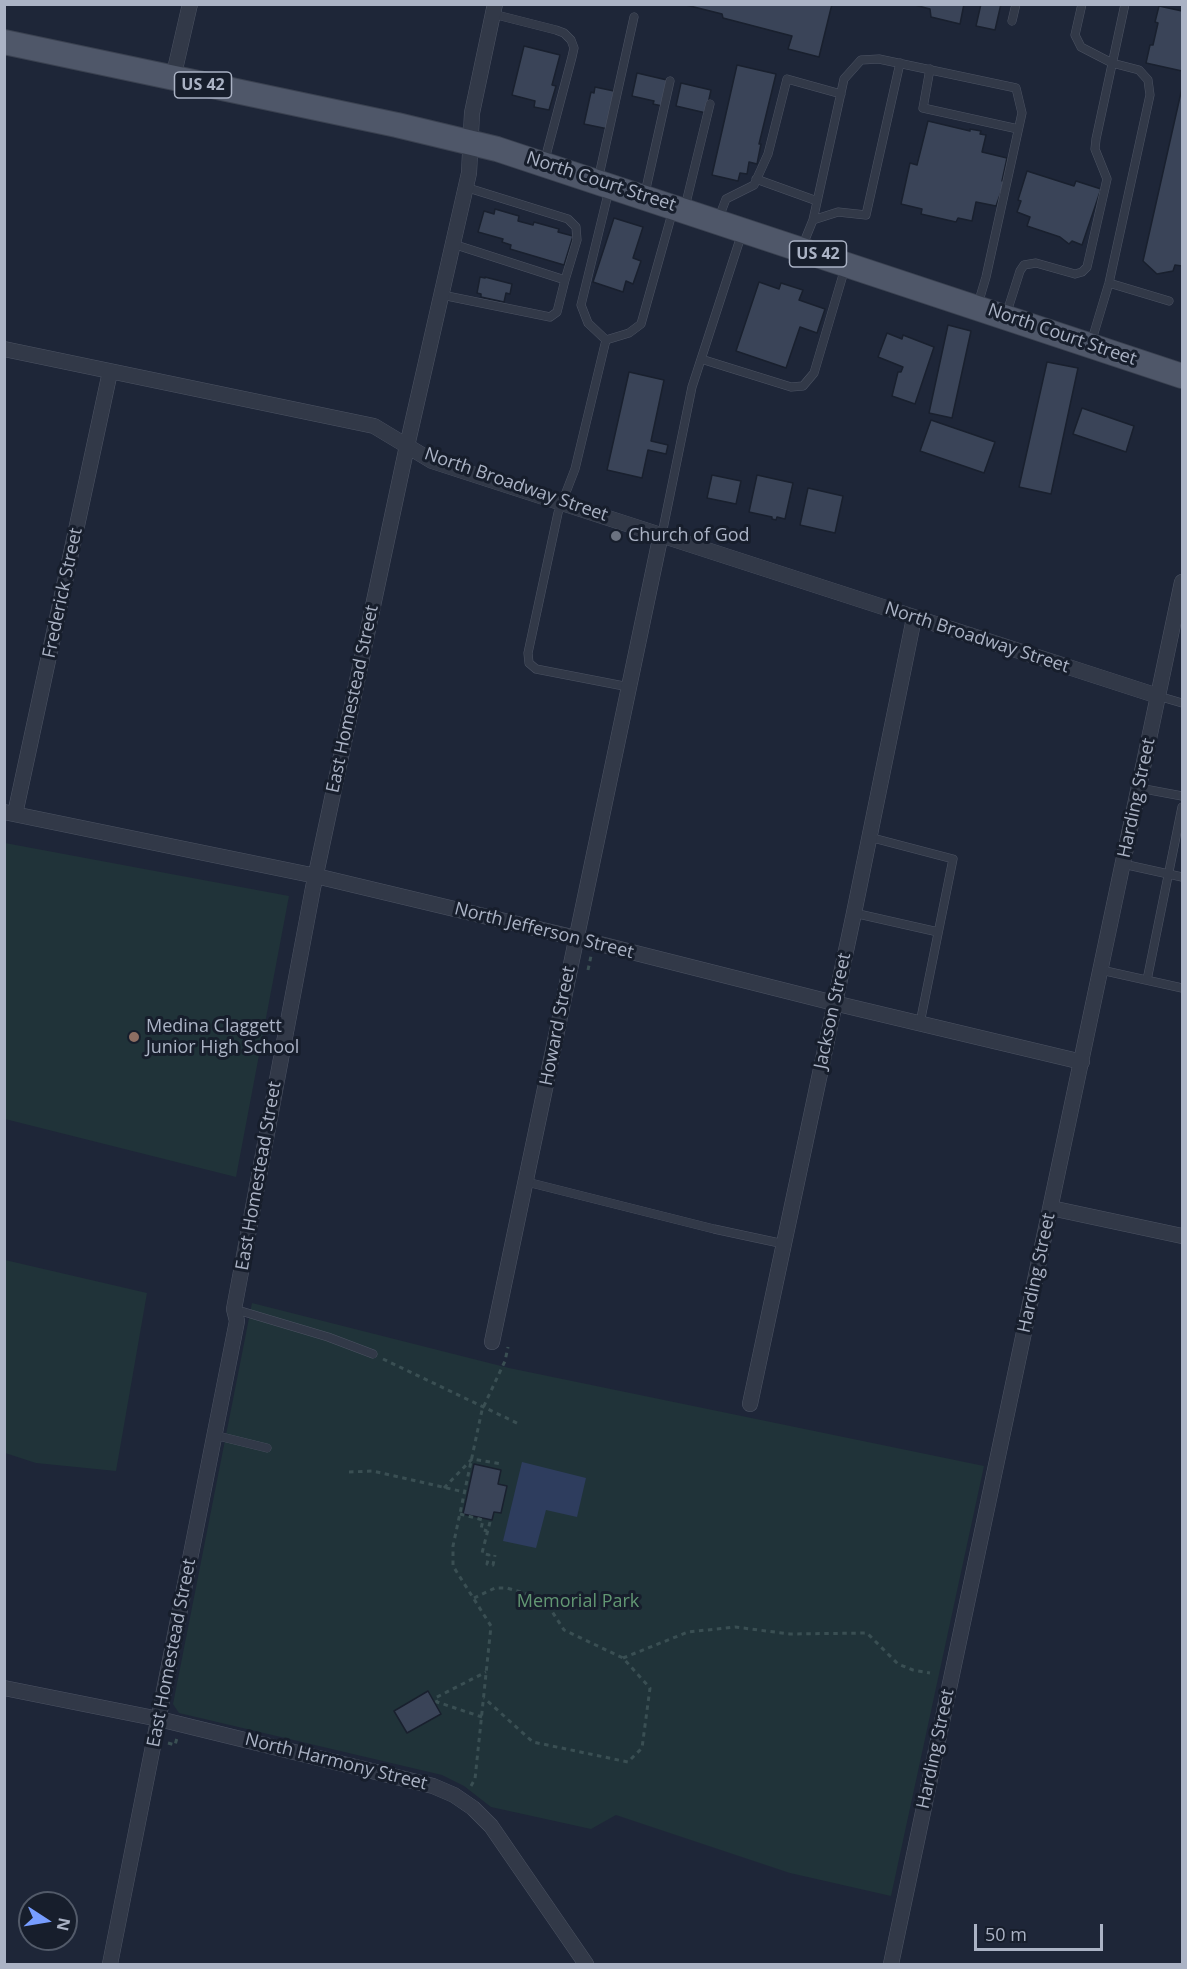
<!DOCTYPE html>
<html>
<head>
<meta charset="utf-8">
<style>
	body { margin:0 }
	#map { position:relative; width:1187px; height:1969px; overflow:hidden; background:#1e2638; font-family:"Open Sans",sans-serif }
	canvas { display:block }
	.frame { position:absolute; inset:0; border:6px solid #abb3c5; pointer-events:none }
	.north { position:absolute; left:18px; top:1891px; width:60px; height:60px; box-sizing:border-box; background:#171e2c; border:2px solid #525a69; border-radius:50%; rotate:102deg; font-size:16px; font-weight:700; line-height:24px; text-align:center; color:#abb3c5 }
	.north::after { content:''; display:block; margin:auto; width:21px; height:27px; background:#779dff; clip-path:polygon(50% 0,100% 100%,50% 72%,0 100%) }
	.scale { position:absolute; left:974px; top:1924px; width:129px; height:27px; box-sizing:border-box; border:3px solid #abb3c5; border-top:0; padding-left:8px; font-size:18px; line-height:21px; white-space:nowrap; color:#abb3c5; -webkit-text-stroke:4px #171e2c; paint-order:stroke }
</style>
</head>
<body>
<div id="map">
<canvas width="1187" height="1969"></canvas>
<div class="frame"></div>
<div class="north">N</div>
<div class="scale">50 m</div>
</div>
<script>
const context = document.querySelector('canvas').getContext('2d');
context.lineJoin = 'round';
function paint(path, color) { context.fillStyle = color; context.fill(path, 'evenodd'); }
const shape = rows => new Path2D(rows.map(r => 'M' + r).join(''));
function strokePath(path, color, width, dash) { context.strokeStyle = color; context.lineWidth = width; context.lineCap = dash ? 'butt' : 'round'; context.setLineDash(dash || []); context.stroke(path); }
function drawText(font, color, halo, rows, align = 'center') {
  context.font = font + ' "Open Sans",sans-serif'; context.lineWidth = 6; context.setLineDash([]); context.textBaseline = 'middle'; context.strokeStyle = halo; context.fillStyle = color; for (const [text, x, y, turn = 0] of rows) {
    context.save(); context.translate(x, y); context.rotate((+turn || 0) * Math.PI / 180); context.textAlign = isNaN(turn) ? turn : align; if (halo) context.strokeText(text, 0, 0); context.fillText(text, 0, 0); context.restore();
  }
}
const green = shape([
	[5,843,289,896,236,1177,5,1119],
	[5,1260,147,1293,116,1471,36,1463,5,1453],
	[252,1303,509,1368,984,1466,891,1896,790,1873,616,1815,591,1829,491,1807,464,1786,442,1775,179,1713,173,1704]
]);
const water = shape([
	[522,1462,586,1478,577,1517,546,1510,536,1548,503,1541]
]);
const building = shape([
	[832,4,819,57,788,49,792,36,723,18,722,14,686,5,832,4],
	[911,4,964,4,960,24,931,17,930,9,911,4],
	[981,4,1001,4,995,30,976,26,981,4],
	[1159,6,1182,11,1182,71,1146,63,1150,45,1153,45,1158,23,1155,22,1159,6],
	[524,46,560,55,552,85,556,86,549,110,534,107,535,101,512,95,524,46],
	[737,65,776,74,759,144,761,144,757,164,749,162,747,174,740,173,738,181,712,175,737,65],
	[637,73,667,80,662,106,653,104,654,101,632,96,637,73],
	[681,83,711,90,706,113,676,106,681,83],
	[595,87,614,91,608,129,584,124,591,92,594,93,595,87],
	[1182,88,1182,266,1175,265,1173,271,1157,274,1143,261,1182,88],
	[928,121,970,131,970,129,981,131,980,134,986,135,982,152,1007,158,1002,181,1005,181,996,206,976,202,972,221,958,218,956,222,921,214,922,209,901,204,910,163,917,165,928,121],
	[1027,171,1074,186,1076,181,1101,189,1082,245,1072,241,1069,244,1060,237,1027,226,1030,217,1017,212,1021,201,1018,200,1027,171],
	[495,209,519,216,518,221,533,225,534,222,559,229,558,232,573,236,564,265,510,249,511,245,502,242,503,239,478,232,484,211,494,214,495,209],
	[614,218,643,227,633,258,641,261,633,284,626,281,623,292,593,282,614,218],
	[480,277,485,278,485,277,512,284,510,294,506,293,504,302,481,297,481,294,477,293,480,277],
	[759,282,779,289,781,283,803,290,799,300,825,309,817,333,800,327,786,368,736,351,759,282],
	[948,325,971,331,952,418,929,413,948,325],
	[887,333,902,339,903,335,934,347,915,404,892,396,898,372,901,372,903,367,878,357,887,333],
	[1047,362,1078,368,1051,494,1019,487,1047,362],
	[629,372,664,380,651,441,668,445,666,454,648,450,642,478,607,470,629,372],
	[1082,408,1134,426,1126,452,1073,434,1082,408],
	[931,420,995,442,984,473,920,451,931,420],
	[712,475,741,481,736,504,707,498,712,475],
	[757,475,793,483,785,519,777,517,776,520,772,519,772,517,749,512,757,475],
	[808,488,843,496,835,533,800,525,808,488],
	[474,1464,501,1470,498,1484,507,1486,501,1513,494,1512,492,1520,463,1514,474,1464],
	[428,1691,441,1714,407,1733,394,1711,428,1691]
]);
const path = shape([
	[588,970,591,956],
	[383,1359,519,1424],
	[349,1472,373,1471,464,1492],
	[444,1488,472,1459,502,1464],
	[460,1514,483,1520,481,1529,487,1531],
	[490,1522,482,1553,489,1555,487,1564,493,1565,495,1555],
	[474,1598,495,1588,507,1588,544,1599,564,1630,623,1658,650,1688,642,1748,628,1762,533,1742,484,1698],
	[623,1658,688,1632,735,1627,790,1634,867,1633,898,1664,913,1670,930,1673],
	[482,1717,437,1702,435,1698,486,1672],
	[168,1743,175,1745,177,1738],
	[471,1786,475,1779,491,1626,453,1566,453,1546,482,1410,505,1361,508,1347]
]);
const lane = shape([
	[1082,4,1075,35,1081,47,1112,63,1139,70,1148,80,1150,95,1109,283,1091,343],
	[493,14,556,30,564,33,571,40,574,48,572,57,544,163],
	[1012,21,1016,4],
	[930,69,923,108,1018,129],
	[756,179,817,201],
	[598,180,634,17],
	[645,193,670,81],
	[685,207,710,104],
	[718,220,726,199,754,185,768,154,787,79,841,94],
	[813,220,838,212,866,215,900,63],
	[453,244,565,280,577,240,576,227,568,219,465,187],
	[802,247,813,220,844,79,861,60,879,59,1016,88,1022,113,986,277,978,304],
	[1109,283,1169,301],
	[442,295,550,317,557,312,565,280],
	[1006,315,1020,271,1024,265,1036,263,1075,274,1082,272,1087,267,1107,179,1095,149,1096,139,1125,4],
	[606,340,588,323,581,305,609,190],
	[701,359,791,387,803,386,814,373,845,268],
	[662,534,692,387,742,233],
	[629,687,536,669,529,663,528,653,558,513,575,469,606,340,629,333,641,324,673,210],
	[1158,696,1182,703],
	[1139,788,1182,796],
	[869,837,953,859,920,1023],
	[1123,864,1182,877],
	[854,913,938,932],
	[1101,970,1182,988],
	[1147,980,1182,807],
	[527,1182,714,1229,784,1244],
	[234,1309,328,1337,373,1354],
	[214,1435,267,1448]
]);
const street = shape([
	[173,78,190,4],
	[4,349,374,426,432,461,1158,696],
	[4,812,316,876,576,938,834,1003,1082,1062],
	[15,814,110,372],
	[1051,1208,1182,1236],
	[492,1342,661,534],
	[750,1404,854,913,914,618],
	[4,1688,159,1719,433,1786,454,1795,473,1808,491,1826,586,1964],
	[110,1964,237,1321,234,1309,313,888,407,446,469,173,472,113,495,4],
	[891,1964,1182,582]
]);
const primary = shape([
	[4,42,397,125,497,149,1182,376]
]);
const markers = [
	[616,536,6,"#6b7280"],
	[134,1037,6,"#8d6e63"]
];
const shields = [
	[203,85,57],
	[818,254,57]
];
const shieldNames = [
	["US 42",203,85],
	["US 42",818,254]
];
const streetNames = [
	["North Court Street",601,182,18],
	["North Court Street",1062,335,19],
	["North Broadway Street",516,485,19],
	["Frederick Street",63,593,-78],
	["North Broadway Street",977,638,18],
	["East Homestead Street",353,699,-78],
	["Harding Street",1137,798,-78],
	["North Jefferson Street",544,931,14],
	["Jackson Street",833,1011,-78],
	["Howard Street",558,1026,-79],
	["East Homestead Street",259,1176,-80],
	["Harding Street",1037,1273,-78],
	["East Homestead Street",172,1653,-79],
	["Harding Street",936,1749,-78],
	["North Harmony Street",336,1762,14]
];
const poiNames = [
	["Church of God",628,536],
	["Medina Claggett",146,1027],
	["Junior High School",146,1048]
];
const parkNames = [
	["Memorial Park",578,1602]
];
paint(green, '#203339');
paint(water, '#2e3d5e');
paint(building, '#3a4458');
strokePath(building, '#19202e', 1.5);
strokePath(lane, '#4c5363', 9);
strokePath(street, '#4c5363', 16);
strokePath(primary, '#3b4251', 26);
strokePath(path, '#3a4f53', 3, [4.5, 4.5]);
strokePath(lane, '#323948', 8);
strokePath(street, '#323948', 15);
strokePath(primary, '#4f5769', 24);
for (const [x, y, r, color] of markers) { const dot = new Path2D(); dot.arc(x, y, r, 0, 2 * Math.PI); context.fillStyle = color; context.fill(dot); strokePath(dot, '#171e2c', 2); }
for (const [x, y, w] of shields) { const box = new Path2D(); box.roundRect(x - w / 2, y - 13, w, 26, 4.5); context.fillStyle = '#171e2c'; context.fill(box); strokePath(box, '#abb3c5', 1.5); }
drawText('bold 16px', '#abb3c5', null, shieldNames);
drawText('18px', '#abb3c5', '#171e2c', streetNames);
drawText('18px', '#abb3c5', '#171e2c', poiNames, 'left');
drawText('18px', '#629773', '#171e2c', parkNames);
</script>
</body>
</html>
